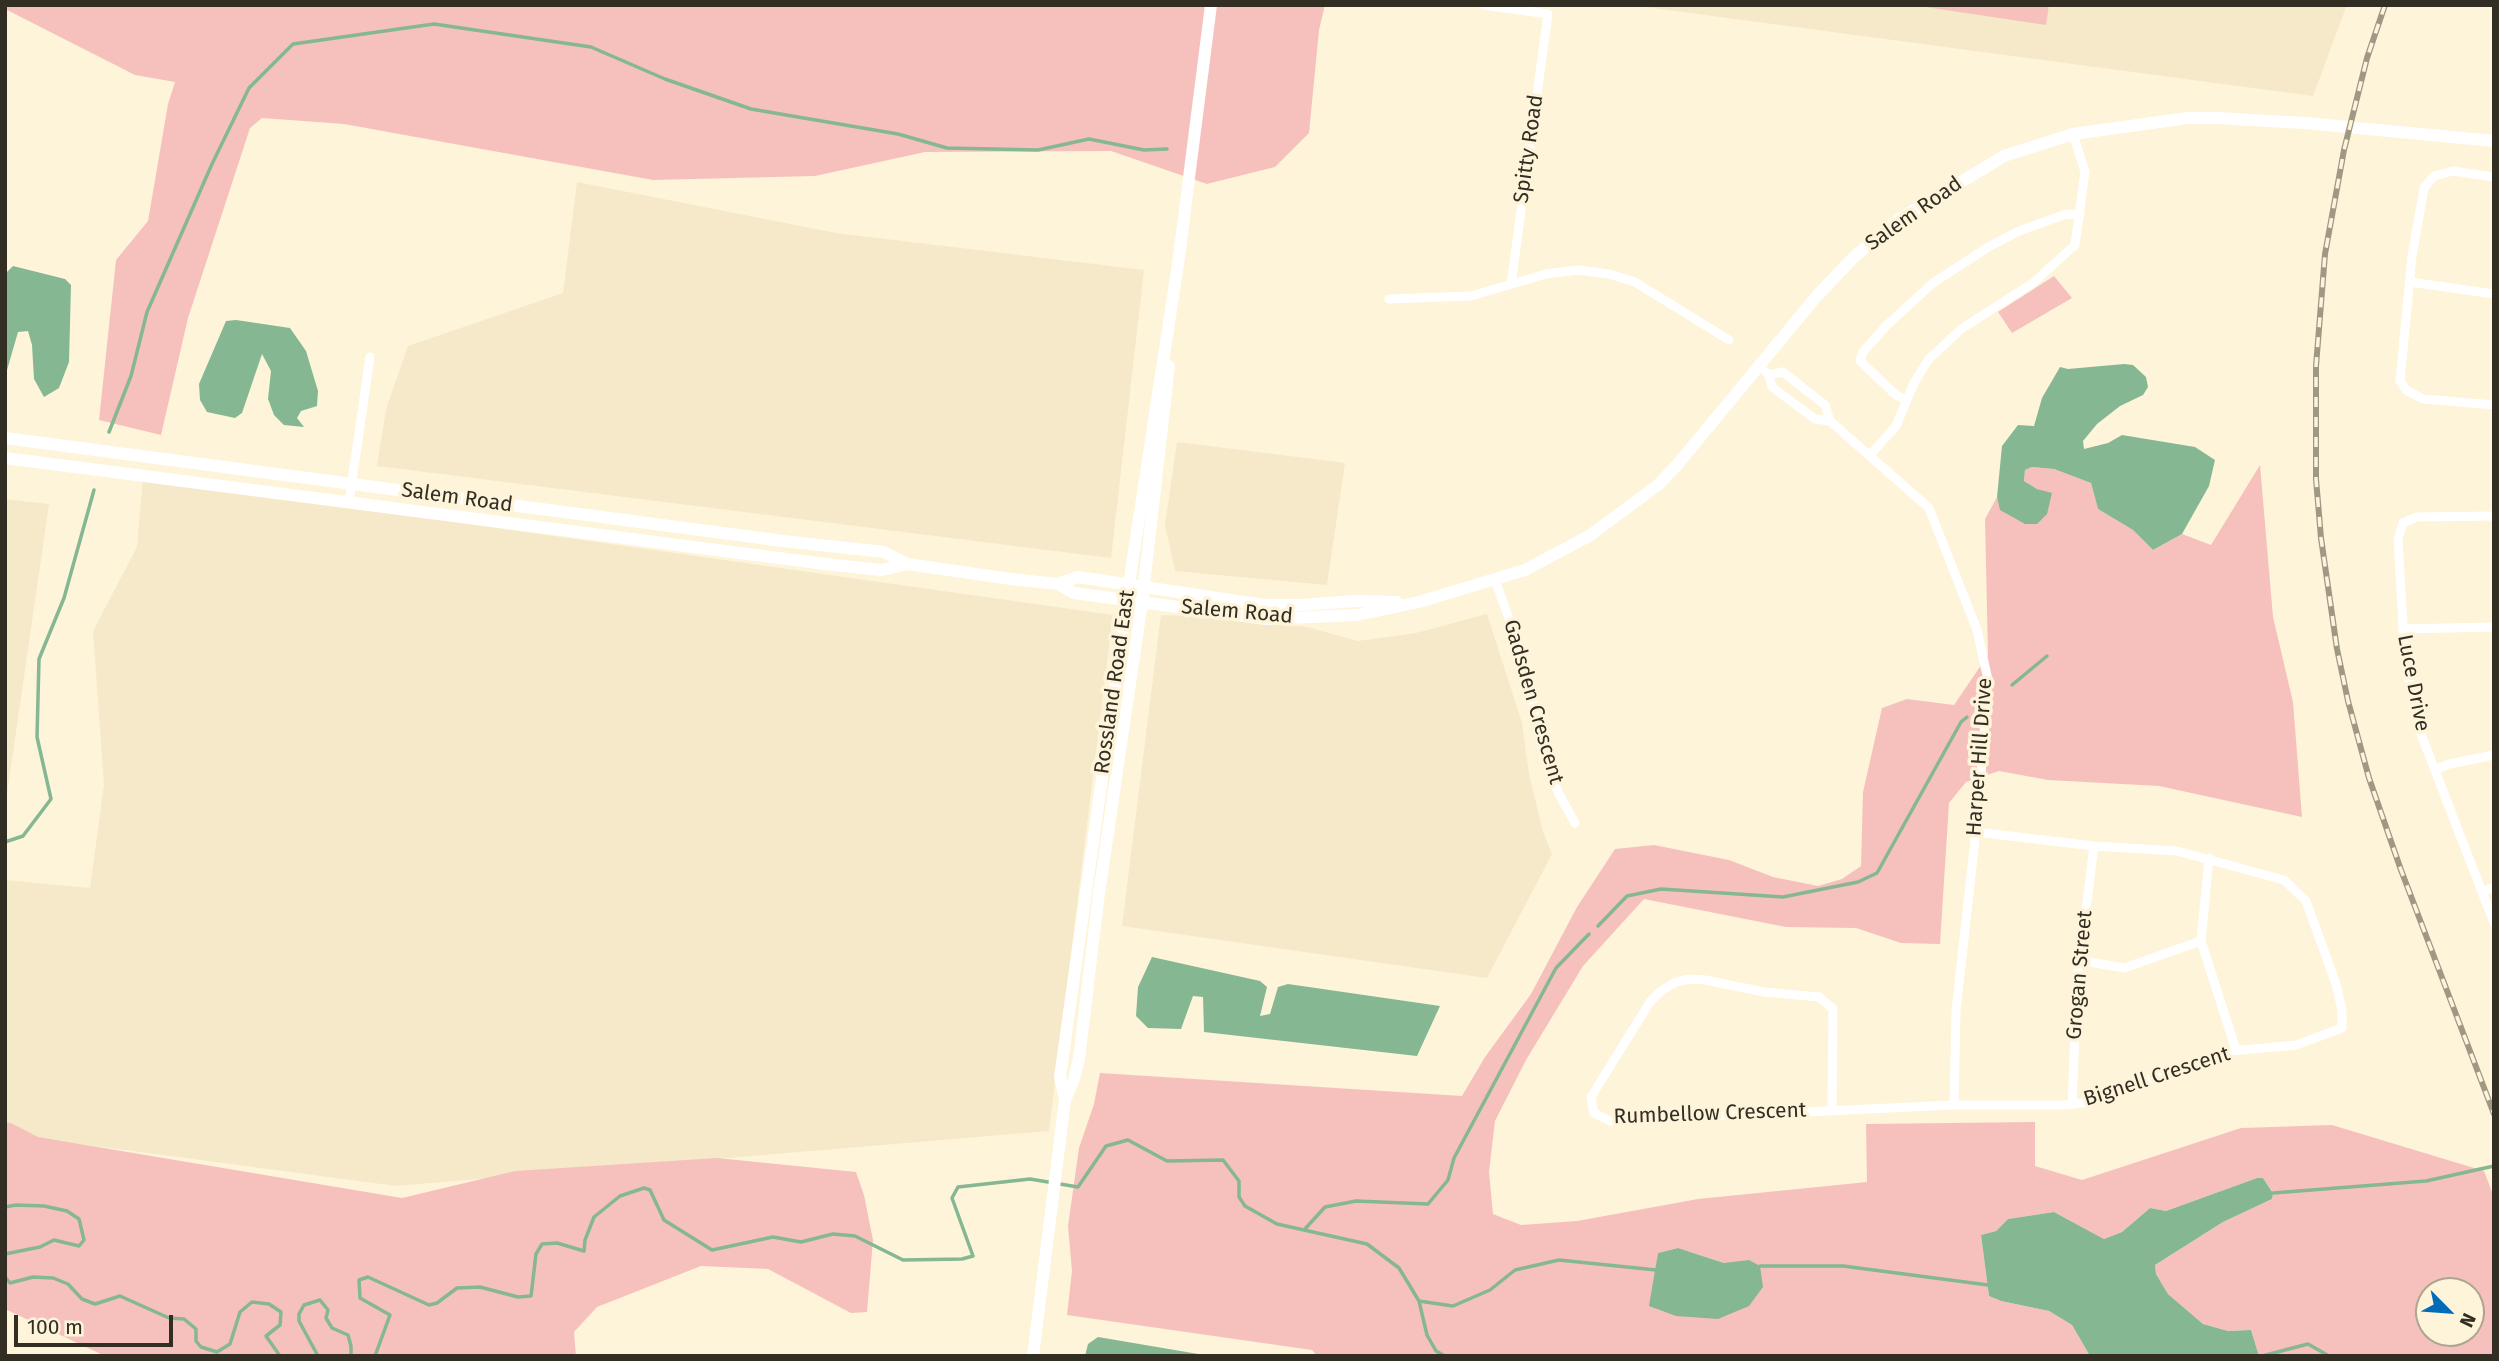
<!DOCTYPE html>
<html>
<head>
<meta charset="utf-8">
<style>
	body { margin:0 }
	#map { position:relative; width:2499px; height:1361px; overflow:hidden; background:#fef4da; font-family:"Fira Sans",sans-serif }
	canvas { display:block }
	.frame { position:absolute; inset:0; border:7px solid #322e24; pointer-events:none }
	.north { position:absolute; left:2415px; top:1277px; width:70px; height:70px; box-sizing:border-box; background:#fef4da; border:2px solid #aca591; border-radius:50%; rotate:115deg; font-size:19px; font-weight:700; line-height:28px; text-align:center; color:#322e24 }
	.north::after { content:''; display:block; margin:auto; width:24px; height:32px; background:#026bb7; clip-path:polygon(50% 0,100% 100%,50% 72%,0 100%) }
	.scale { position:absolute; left:14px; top:1315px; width:159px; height:32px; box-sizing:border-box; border:4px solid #322e24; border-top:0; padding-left:9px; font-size:21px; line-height:24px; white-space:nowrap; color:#322e24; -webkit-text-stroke:5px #fef4da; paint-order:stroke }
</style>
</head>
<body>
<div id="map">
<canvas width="2499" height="1361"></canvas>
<div class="frame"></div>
<div class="north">N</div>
<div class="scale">100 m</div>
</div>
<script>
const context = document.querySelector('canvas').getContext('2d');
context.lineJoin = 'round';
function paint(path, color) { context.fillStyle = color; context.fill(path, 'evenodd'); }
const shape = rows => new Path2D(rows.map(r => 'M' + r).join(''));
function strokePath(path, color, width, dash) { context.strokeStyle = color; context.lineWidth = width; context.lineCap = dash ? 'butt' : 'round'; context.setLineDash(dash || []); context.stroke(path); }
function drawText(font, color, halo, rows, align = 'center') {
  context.font = font + ' "Fira Sans",sans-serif'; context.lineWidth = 7; context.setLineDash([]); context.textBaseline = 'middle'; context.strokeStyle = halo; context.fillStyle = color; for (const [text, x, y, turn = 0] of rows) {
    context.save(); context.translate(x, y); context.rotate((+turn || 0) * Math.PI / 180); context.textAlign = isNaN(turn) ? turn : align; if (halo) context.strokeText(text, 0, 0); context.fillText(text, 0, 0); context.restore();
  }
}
const built = shape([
	[1630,5,2347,5,2313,96],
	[577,182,836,233,1144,270,1111,558,377,466,386,409,408,346,563,293],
	[1177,442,1345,463,1327,585,1175,571,1165,525],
	[143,478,1113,615,1049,1131,396,1186,5,1134,5,880,90,888,104,785,93,631,137,547],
	[5,499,49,504,5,808],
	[1487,614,1522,723,1529,774,1543,832,1552,854,1487,978,1122,926,1161,615,1209,617,1307,627,1358,641,1416,633]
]);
const green = shape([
	[5,5,1325,5,1319,30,1309,133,1275,167,1207,184,1111,151,925,152,815,176,653,180,344,124,262,118,250,128,188,318,161,435,99,420,116,260,148,221,168,104,175,82,135,75,5,9],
	[1912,5,2049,5,2046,25],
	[2054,276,2072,298,2012,333,1998,312],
	[2260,465,2273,617,2293,702,2302,817,2159,786,2048,780,1999,771,1966,782,1949,803,1940,944,1901,943,1856,928,1786,927,1644,899,1583,966,1526,1060,1495,1121,1489,1172,1493,1214,1521,1225,1577,1221,1698,1199,1867,1182,1866,1124,2035,1122,2035,1166,2082,1180,2241,1128,2332,1125,2484,1171,2494,1197,2494,1356,2259,1356,2251,1330,2228,1331,2203,1324,2168,1294,2156,1274,2155,1265,2223,1222,2272,1199,2273,1192,2263,1178,2257,1178,2166,1211,2150,1208,2122,1232,2104,1239,2054,1212,2008,1219,1996,1231,1981,1235,1989,1296,2001,1301,2049,1311,2072,1325,2090,1356,1317,1356,1312,1350,1067,1315,1072,1271,1068,1226,1079,1148,1094,1104,1100,1073,1462,1096,1485,1057,1531,994,1577,907,1615,849,1654,845,1729,860,1773,877,1818,886,1842,879,1861,866,1863,792,1882,708,1907,699,1954,705,1988,655,1985,519,1997,497,2001,510,2052,494,2037,489,2024,481,2025,470,2032,467,2054,469,2091,483,2098,509,2133,530,2153,550,2182,534,2211,545],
	[1678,1248,1724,1263,1656,1270,1658,1253],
	[2429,1291,2471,1291,2471,1333,2429,1333],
	[5,1122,11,1123,38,1137,402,1198,515,1171,717,1158,856,1172,864,1195,873,1240,867,1312,851,1313,768,1269,701,1266,597,1307,574,1332,576,1356,105,1356,5,1309]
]);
const water = shape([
	[13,266,65,279,71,285,69,362,59,388,44,397,34,379,32,345,28,331,18,332,5,377,5,274],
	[236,320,290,328,306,351,318,391,317,406,301,411,297,418,304,427,284,425,274,415,268,399,271,371,262,354,242,413,235,418,207,412,200,400,199,384,226,321],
	[2124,364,2133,365,2146,377,2148,387,2143,395,2120,406,2097,424,2083,441,2084,449,2108,443,2122,435,2195,447,2215,460,2209,486,2182,534,2153,550,2133,530,2098,509,2091,483,2054,469,2032,467,2025,470,2024,481,2037,489,2052,493,2047,514,2037,524,2025,524,2000,510,1997,497,2002,446,2018,425,2034,426,2042,398,2060,367,2068,369],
	[1152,957,1260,981,1267,987,1260,1016,1270,1014,1278,987,1288,984,1440,1006,1417,1056,1204,1032,1203,997,1193,996,1181,1029,1148,1028,1136,1016,1138,987],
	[2257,1178,2263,1178,2273,1193,2272,1199,2223,1222,2155,1265,2156,1274,2168,1294,2203,1324,2228,1331,2251,1330,2259,1356,2090,1356,2072,1325,2049,1311,2001,1301,1989,1296,1981,1235,1996,1231,2008,1219,2054,1212,2104,1239,2122,1232,2150,1208,2166,1211],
	[1678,1248,1724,1263,1749,1260,1760,1266,1763,1287,1749,1306,1718,1319,1676,1316,1649,1306,1658,1253],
	[1098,1337,1210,1356,1085,1356,1088,1344]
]);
const stream = shape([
	[109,432,131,376,147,312,212,164,249,88,293,44,434,24,591,47,665,79,751,109,898,134,947,148,1038,150,1089,139,1144,150,1167,149],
	[2012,685,2047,656],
	[5,842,23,836,51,799,37,737,39,659,64,598,94,490],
	[1598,926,1627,896,1661,889,1783,897,1858,882,1877,873,1961,722,1967,717],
	[2273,1193,2426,1181,2494,1166],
	[5,1207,16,1205,44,1206,67,1211,79,1219,84,1240,79,1246,54,1240,40,1247,5,1254],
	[1304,1230,1325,1207,1356,1201,1428,1204,1448,1180,1454,1158,1556,968,1589,934],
	[1760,1266,1843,1266,1988,1285],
	[5,1277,10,1283,33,1277,53,1278,68,1284,82,1299,95,1304,120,1296,169,1318,184,1319,196,1329,196,1341,201,1347,217,1352,230,1344,240,1312,252,1302,269,1304,281,1312,280,1325,266,1336,280,1356],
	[1419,1301,1453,1306,1490,1290,1515,1270,1559,1260,1656,1270],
	[318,1356,299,1321,299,1314,304,1305,320,1300,328,1310,326,1318,332,1328,348,1335,351,1346,351,1356],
	[375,1356,390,1315,360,1298,359,1280,368,1277,429,1305,437,1303,457,1288,480,1287,518,1297,531,1296,536,1254,542,1244,557,1243,584,1251,585,1240,594,1217,620,1196,644,1188,650,1190,664,1220,712,1250,773,1237,801,1242,833,1234,855,1236,903,1260,962,1259,973,1256,952,1198,958,1187,1030,1179,1078,1187,1106,1146,1128,1140,1167,1161,1223,1160,1239,1181,1239,1197,1245,1206,1277,1224,1367,1244,1399,1268,1419,1301,1427,1335,1436,1351,1445,1356],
	[2262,1356,2308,1344,2329,1356]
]);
const minor = shape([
	[1484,5,1548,14,1511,284],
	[2494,177,2453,171,2434,176,2424,188,2412,256,2400,381,2406,390,2423,399,2494,405],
	[2410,282,2494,294],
	[1389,299,1471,296,1546,274,1579,270,1609,274,1635,282,1729,340],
	[1766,372,1769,375,1772,387,1815,419,1830,421],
	[1769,375,1783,372,1825,405,1830,421,1929,508,1977,630,1988,680,1979,803,1956,1011,1954,1105],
	[1907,400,1896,395,1860,361,1863,352,1886,326,1933,283,1990,246,2019,231,2066,214,2080,215],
	[1870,455,1896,426,1914,383,1928,360,1961,329,2033,283,2075,245,2085,172,2073,134],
	[349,502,370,357],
	[2494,516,2417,517,2403,523,2398,539,2405,661,2419,729,2494,923],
	[1495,580,1524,660,1543,754,1559,794,1575,823],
	[2402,629,2494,627],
	[2435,770,2449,764,2494,755],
	[2209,858,2201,941,2236,1050],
	[2482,892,2494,887],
	[2079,960,2124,968,2201,941],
	[2072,1104,2077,979,2094,846],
	[1832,1110,1833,1009,1819,997,1764,992,1705,980,1690,979,1676,982,1661,991,1650,1002,1591,1097,1594,1113,1610,1121,1954,1105,2066,1105,2082,1103,2230,1051,2296,1045,2342,1028,2342,1010,2336,984,2306,901,2284,880,2177,851,2094,846,1976,832]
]);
const secondary = shape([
	[5,438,783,541,884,552,907,564,1011,579,1058,584,1078,577,1264,605,1301,605,1356,601,1397,602],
	[5,458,825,564,882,570,907,564],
	[1058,584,1074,593,1266,619,1357,615,1419,602,1525,570,1589,536,1658,485,1677,465,1816,297,1854,257,1898,220,2004,156,2073,134,2188,118,2216,118,2305,123,2494,141],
	[1065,1100,1060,1077,1133,558,1178,264,1211,5],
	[1033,1356,1065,1100,1074,1079,1079,1058,1099,893,1142,602,1169,366]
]);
const rail = shape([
	[2385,5,2367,58,2344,150,2325,254,2316,366,2316,479,2321,538,2337,649,2348,701,2369,778,2401,870,2494,1114]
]);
const streetNames = [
	["Spitty Road",1529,149,-82],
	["Salem Road",1914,214,-35],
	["Salem Road",457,498,8],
	["Salem Road",1237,612,5],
	["Rossland Road East",1115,682,-82],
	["Luce Drive",2413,683,79],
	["Gadsden Crescent",1533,702,74],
	["Harper Hill Drive",1980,757,-86],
	["Grogan Street",2080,975,-85],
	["Bignell Crescent",2157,1077,-18],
	["Rumbellow Crescent",1710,1114,-2]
];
paint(built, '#f6e9c9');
paint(green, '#f6c1bd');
paint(water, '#85b792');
strokePath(stream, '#85b792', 3.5);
strokePath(minor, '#fff', 9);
strokePath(secondary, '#fff', 12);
strokePath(rail, '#9f9885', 6);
strokePath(rail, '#fef4da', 3.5, [10]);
drawText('21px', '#322e24', '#fef4da', streetNames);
</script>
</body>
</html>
